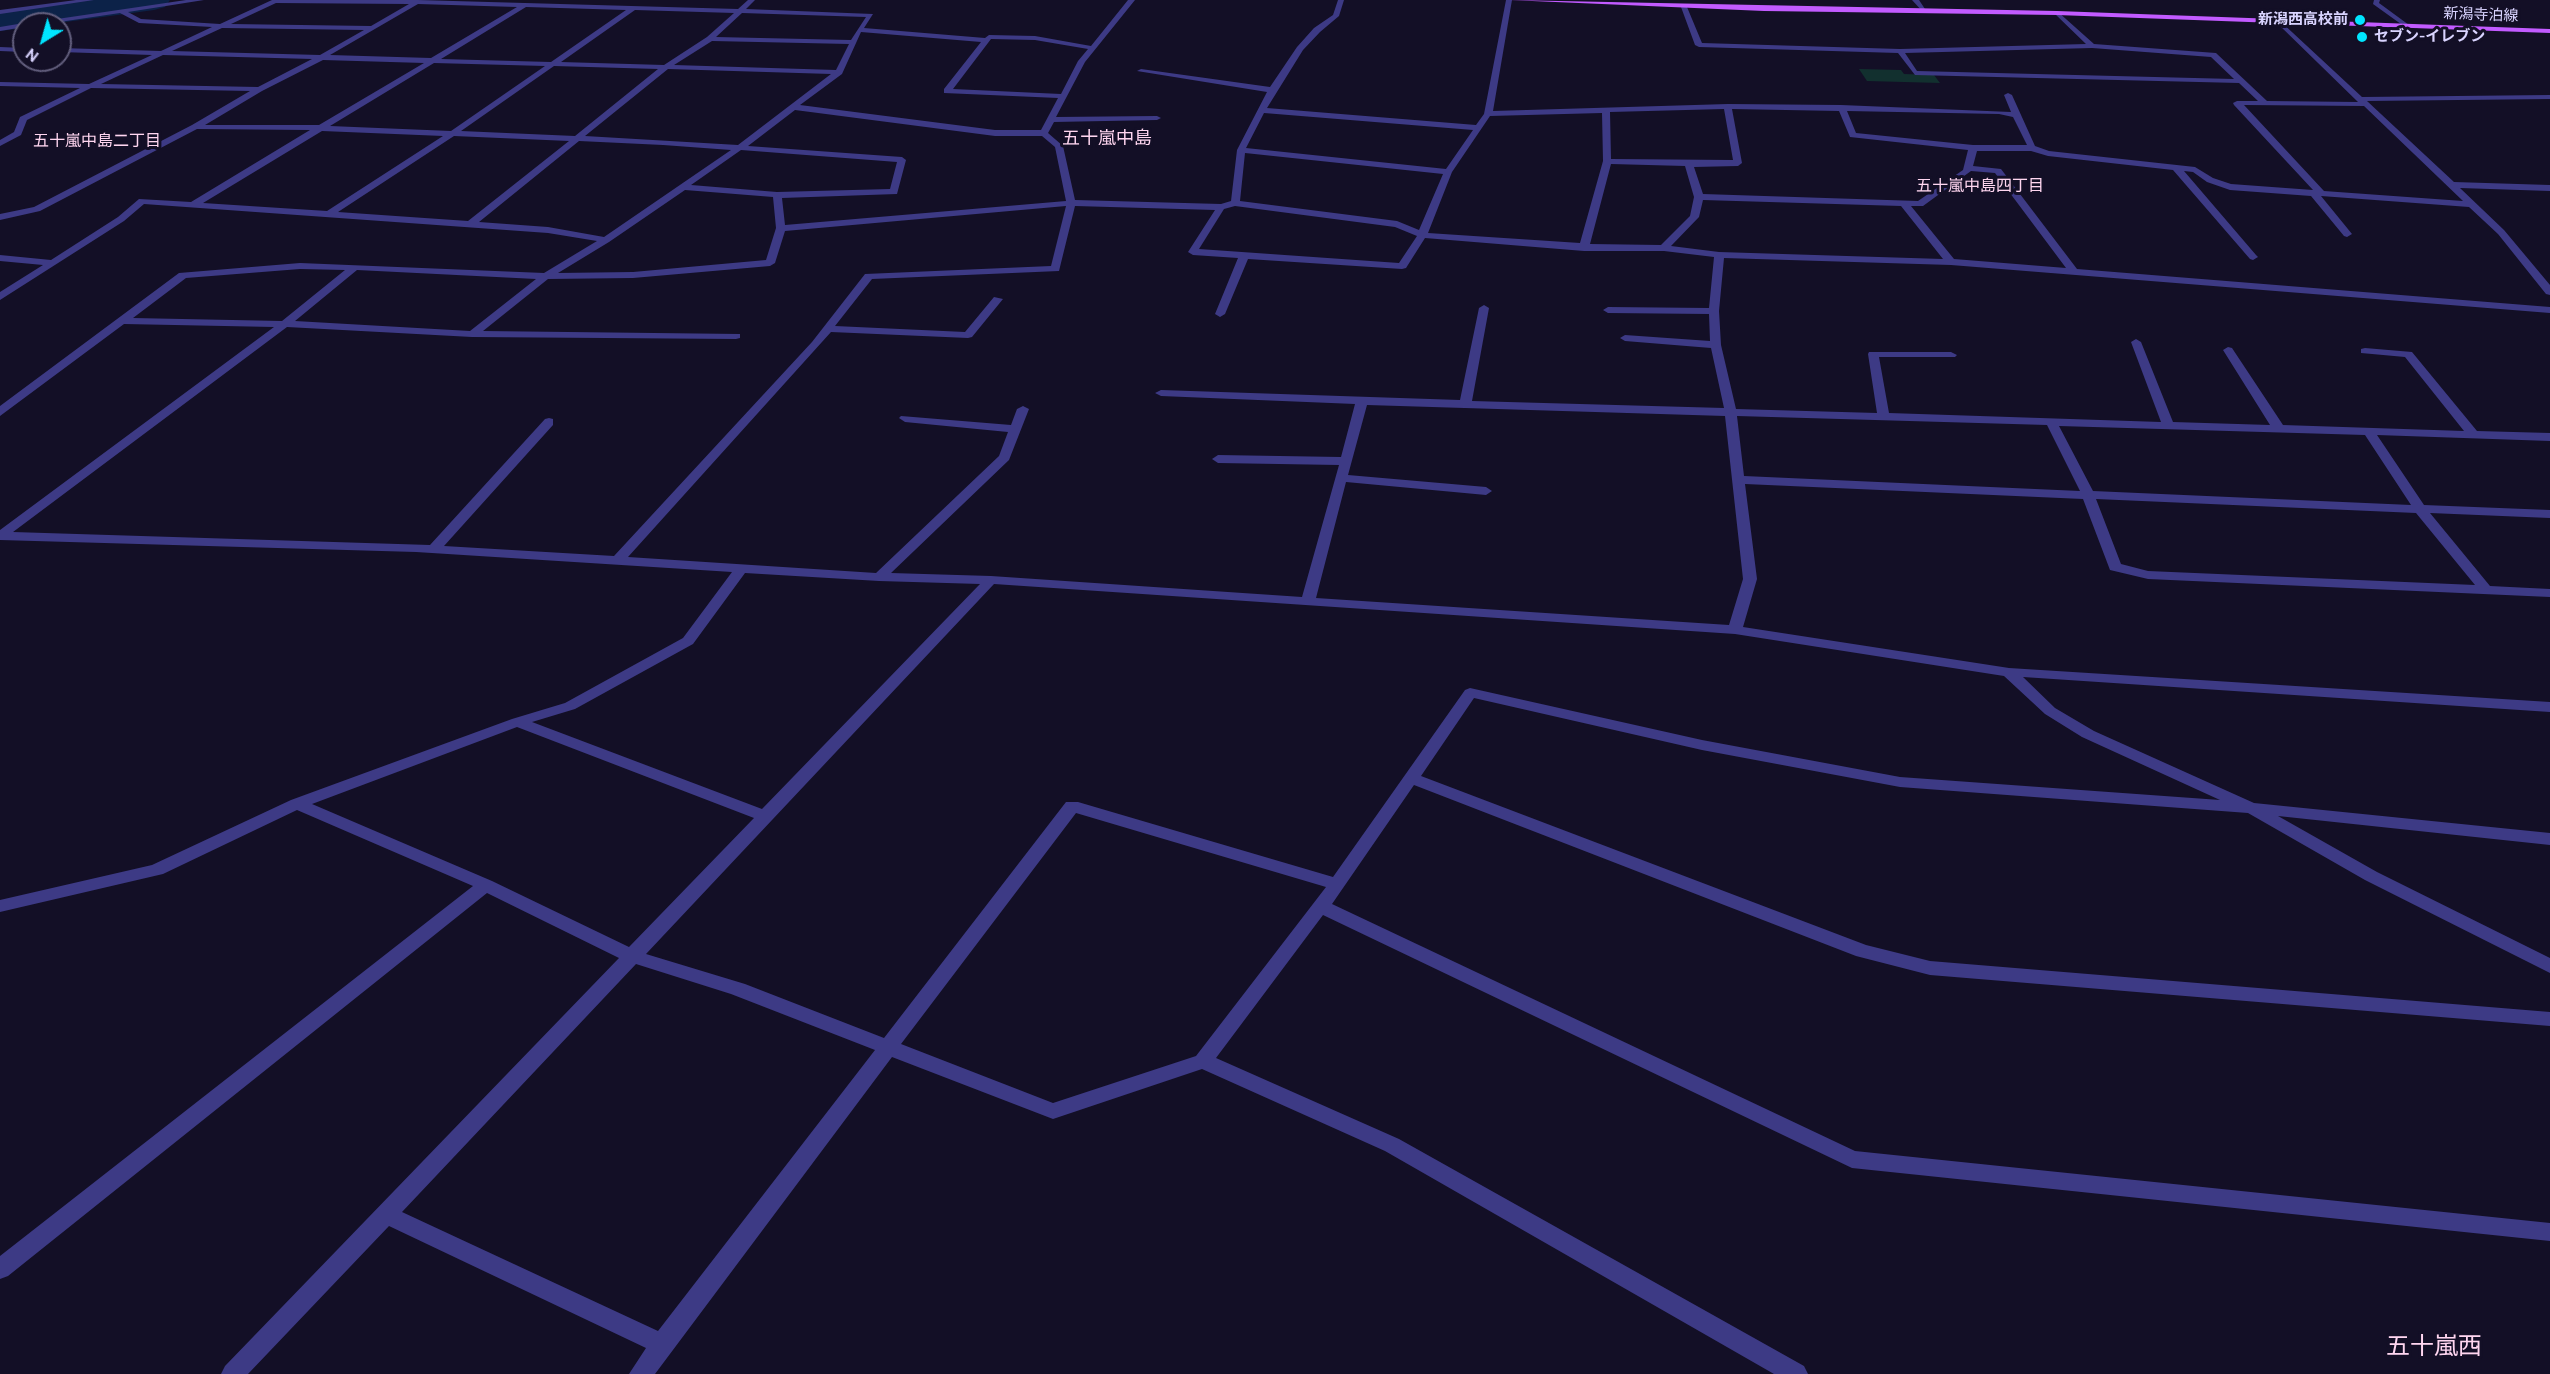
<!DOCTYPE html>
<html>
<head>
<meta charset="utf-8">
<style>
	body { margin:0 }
	#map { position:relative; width:2550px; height:1374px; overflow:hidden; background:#130f26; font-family:Cabin,sans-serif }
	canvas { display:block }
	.north { position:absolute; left:12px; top:12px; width:60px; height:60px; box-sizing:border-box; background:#130f26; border:2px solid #625e7d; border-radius:50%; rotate:217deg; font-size:16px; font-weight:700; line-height:24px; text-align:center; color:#d9d4ff }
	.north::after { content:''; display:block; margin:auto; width:21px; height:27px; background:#00e5ff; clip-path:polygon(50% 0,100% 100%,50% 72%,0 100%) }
</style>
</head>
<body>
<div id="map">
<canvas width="2550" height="1374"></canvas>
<div class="north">N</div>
</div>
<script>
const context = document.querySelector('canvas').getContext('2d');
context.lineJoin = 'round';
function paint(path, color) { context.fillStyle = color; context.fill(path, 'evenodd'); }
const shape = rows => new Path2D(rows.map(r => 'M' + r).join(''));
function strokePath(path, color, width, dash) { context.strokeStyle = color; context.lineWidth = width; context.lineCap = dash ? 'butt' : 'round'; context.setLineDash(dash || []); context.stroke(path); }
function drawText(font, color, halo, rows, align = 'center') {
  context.font = font + ' Cabin,"Noto Sans JP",sans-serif'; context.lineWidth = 6; context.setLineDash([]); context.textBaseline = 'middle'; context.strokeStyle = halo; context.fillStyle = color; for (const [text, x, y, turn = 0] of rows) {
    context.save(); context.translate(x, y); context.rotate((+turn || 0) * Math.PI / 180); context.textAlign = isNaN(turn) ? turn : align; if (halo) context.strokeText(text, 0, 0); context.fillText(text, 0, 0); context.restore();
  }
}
const green = shape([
	[1859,69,1901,70,1904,74,1934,75,1940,83,1867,81]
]);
const river = shape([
	[82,0,170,0,165,7,154,10,51,24,24,24,24,28,0,31,0,11,82,0]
]);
const minor = shape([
	[76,0,94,0,0,14,0,10,76,0],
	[186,0,204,0,128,12,141,19,220,24,272,0,418,0,738,9,748,0,755,0,746,9,873,14,864,28,985,38,989,35,1035,36,1091,46,1128,0,1135,0,1085,62,1056,117,1157,116,1161,118,1157,120,1054,122,1048,133,1063,146,1075,200,1221,204,1231,201,1237,150,1267,92,1137,71,1141,69,1270,87,1297,47,1314,28,1333,15,1338,0,1344,0,1339,16,1320,32,1303,50,1267,108,1476,125,1484,114,1506,0,1512,0,1493,111,1728,104,1841,105,2011,112,2004,95,2008,93,2012,95,2035,146,2049,151,2195,167,2213,178,2231,184,2313,190,2234,105,2233,103,2237,101,2258,101,2239,83,1915,75,1898,53,1699,47,1695,45,1681,7,1684,5,1687,7,1702,43,1900,49,2086,44,2055,14,2057,11,2094,44,2216,53,2267,101,2358,102,2277,23,2279,20,2362,97,2550,95,2550,99,2367,101,2454,182,2550,185,2550,191,2460,188,2504,230,2550,285,2550,295,2546,294,2498,234,2469,207,2321,196,2352,234,2347,237,2344,236,2311,196,2230,190,2207,182,2193,172,2184,171,2256,255,2258,257,2253,260,2250,259,2173,170,2048,156,2031,151,1977,151,1973,166,2001,169,2077,269,2550,307,2550,313,1951,265,1724,258,1719,311,1721,345,1736,409,1877,413,1868,354,1869,352,1951,352,1957,355,1955,357,1879,357,1889,413,2161,422,2131,342,2136,339,2141,342,2173,422,2270,425,2223,350,2228,347,2232,348,2283,425,2464,431,2405,357,2361,353,2361,349,2365,348,2412,352,2477,431,2550,433,2550,441,2377,435,2424,505,2550,510,2550,518,2430,513,2490,586,2550,589,2550,597,2148,579,2110,570,2083,499,1745,484,1757,579,1743,627,2009,668,2550,702,2550,712,2023,677,2055,708,2094,731,2254,803,2550,833,2550,845,2278,816,2377,872,2550,958,2550,973,2365,880,2248,813,1900,787,1702,750,1474,698,1421,776,1866,945,1930,961,2550,1012,2550,1026,1930,975,1856,956,1414,785,1332,904,1855,1151,2550,1223,2550,1241,1852,1168,1323,915,1216,1058,1399,1139,1804,1366,1808,1374,1774,1374,1385,1151,1202,1069,1053,1119,892,1057,655,1374,629,1374,646,1348,389,1226,248,1374,221,1374,225,1366,619,958,487,893,8,1276,0,1279,0,1256,473,886,297,810,163,874,0,912,0,900,152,865,291,800,512,719,565,703,683,638,732,572,416,552,0,540,0,530,274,327,124,324,0,416,0,406,179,273,300,263,544,273,597,241,548,233,144,204,124,221,0,300,0,292,43,265,0,261,0,255,51,260,118,217,139,199,191,202,310,130,197,129,40,211,0,220,0,214,34,207,192,125,250,91,91,88,27,120,21,135,0,146,0,140,14,132,20,117,80,88,0,86,0,82,89,84,152,55,60,52,60,48,161,51,212,27,139,23,120,13,46,24,30,23,186,0],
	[276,3,409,4,371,26,231,24,276,3],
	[418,4,517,7,431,58,330,55,418,4],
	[526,7,626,10,551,62,441,59,526,7],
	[635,10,734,13,707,37,664,65,561,62,635,10],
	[742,13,866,17,851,40,716,37,742,13],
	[222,28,223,28,364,30,320,55,172,51,222,28],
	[861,32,981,42,944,89,944,93,1058,98,1041,130,995,130,800,105,842,74,861,32],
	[991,39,1035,40,1088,49,1078,61,1061,94,953,89,991,39],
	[712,41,849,44,836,70,674,65,712,41],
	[2092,48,2211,57,2234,79,1917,71,1905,53,2092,48],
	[163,55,312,59,258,87,101,84,163,55],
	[323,60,424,63,319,125,205,125,262,91,323,60],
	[434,63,545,66,451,131,330,126,434,63],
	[554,66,658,69,575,136,461,131,554,66],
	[668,69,831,74,738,145,585,136,668,69],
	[2244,105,2364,106,2463,201,2324,191,2244,105],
	[1724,109,1733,160,1611,159,1610,112,1724,109],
	[1732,109,1839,111,1850,137,1968,150,1963,170,1918,201,1703,194,1694,167,1738,166,1742,163,1732,109],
	[795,110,995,136,1042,136,1055,147,1066,201,785,225,782,198,897,194,906,160,902,157,748,146,795,110],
	[1847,111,1999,114,2013,117,2027,145,1973,145,1856,133,1847,111],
	[1264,113,1473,130,1446,169,1246,148,1264,113],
	[1602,113,1603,161,1580,243,1428,233,1452,172,1490,116,1602,113],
	[322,131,443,136,327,211,203,203,322,131],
	[454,136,569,141,468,221,338,212,454,136],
	[579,141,663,145,731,150,604,237,548,227,479,222,579,141],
	[741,150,897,162,890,189,777,192,691,185,741,150],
	[1245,153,1443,174,1419,230,1397,221,1240,201,1245,153],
	[1611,164,1685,166,1694,197,1690,216,1661,245,1590,244,1611,164],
	[1971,171,1995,173,2066,268,1954,259,1911,206,1923,206,1971,171],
	[685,190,773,197,776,228,766,260,633,272,558,273,609,242,685,190],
	[1703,200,1901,206,1943,259,1719,252,1671,246,1699,217,1703,200],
	[1066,206,1051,266,865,274,812,342,614,556,444,546,553,425,553,419,549,418,545,419,430,545,13,532,287,327,472,337,736,339,740,338,740,334,483,331,548,279,633,278,770,266,775,263,785,231,1066,206],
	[1075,206,1215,210,1188,252,1193,255,1238,258,1215,314,1220,317,1225,314,1248,259,1402,269,1406,268,1425,238,1584,251,1664,251,1714,257,1709,308,1608,307,1603,310,1608,313,1709,314,1710,341,1625,335,1620,338,1625,341,1711,348,1724,408,1472,401,1489,308,1484,305,1479,308,1460,400,1161,390,1155,393,1161,396,1355,404,1341,457,1218,455,1212,459,1218,463,1339,465,1302,597,991,576,891,573,1009,460,1029,409,1023,406,1017,409,1011,425,901,416,899,418,905,422,1008,432,999,456,876,573,628,557,831,332,968,338,972,337,1003,299,994,297,965,332,835,326,872,279,1059,271,1075,206],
	[1235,206,1395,227,1417,236,1399,263,1199,249,1224,209,1235,206],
	[300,269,345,270,282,321,133,318,186,278,300,269],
	[357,270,536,279,470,331,295,321,357,270],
	[1367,405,1725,416,1743,579,1729,625,1316,598,1346,482,1486,495,1492,491,1486,487,1348,475,1367,405],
	[1737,416,2047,425,2080,491,1744,476,1737,416],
	[2059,426,2365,435,2411,505,2093,491,2059,426],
	[2096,499,2416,513,2475,585,2148,571,2121,564,2096,499],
	[745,573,879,581,980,584,762,809,532,722,575,709,693,644,745,573],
	[994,584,1735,634,2004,676,2045,714,2082,737,2220,800,1900,777,1702,740,1470,688,1465,690,1333,877,1078,802,1066,802,884,1038,745,984,646,954,994,584],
	[517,727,754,818,629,947,492,881,312,804,517,727],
	[1076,813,1326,887,1196,1056,1053,1103,901,1044,1076,813],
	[636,964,731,994,875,1050,658,1331,402,1212,636,964],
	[1912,0,1919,0,1927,12,1923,12,1912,0],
	[2374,0,2380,0,2379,3,2409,25,2409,27,2405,27,2373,4,2374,0],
	[24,24,24,27,0,31,0,27,24,23,27,24,24,24],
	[0,47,24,48,24,52,0,51,0,47]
]);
const major = shape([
	[1509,0,2057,11,2550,29,2550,33,2057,15,1764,11,1509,0]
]);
const markers = [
	[2360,20,6,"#00e5ff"],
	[2362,37,6,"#00e5ff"]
];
const farStreetnames = [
	["新潟寺泊線",2481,15,2]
];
const farPoinames = [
	["新潟西高校前",2348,20],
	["セブン-イレブン",2374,37,"left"]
];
const farNeighbourhoodnames = [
	["五十嵐中島二丁目",97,141],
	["五十嵐中島四丁目",1980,186]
];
const farQuarternames = [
	["五十嵐中島",1107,139]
];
const nearNeighbourhoodnames = [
	["五十嵐西",2434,1347]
];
paint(green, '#12302f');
paint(river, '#0c2248');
paint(minor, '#3d3a85');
paint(major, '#c25bff');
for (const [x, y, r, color] of markers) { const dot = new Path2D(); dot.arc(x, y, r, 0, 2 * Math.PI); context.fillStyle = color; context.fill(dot); strokePath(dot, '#130f26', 2); }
drawText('15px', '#d9d4ff', '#130f26', farStreetnames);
drawText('bold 15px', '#d9d4ff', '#130f26', farPoinames, 'right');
drawText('16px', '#ffd6f0', '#130f26', farNeighbourhoodnames);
drawText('18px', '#ffd6f0', '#130f26', farQuarternames);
drawText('24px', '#ffd6f0', '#130f26', nearNeighbourhoodnames);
</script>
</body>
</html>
